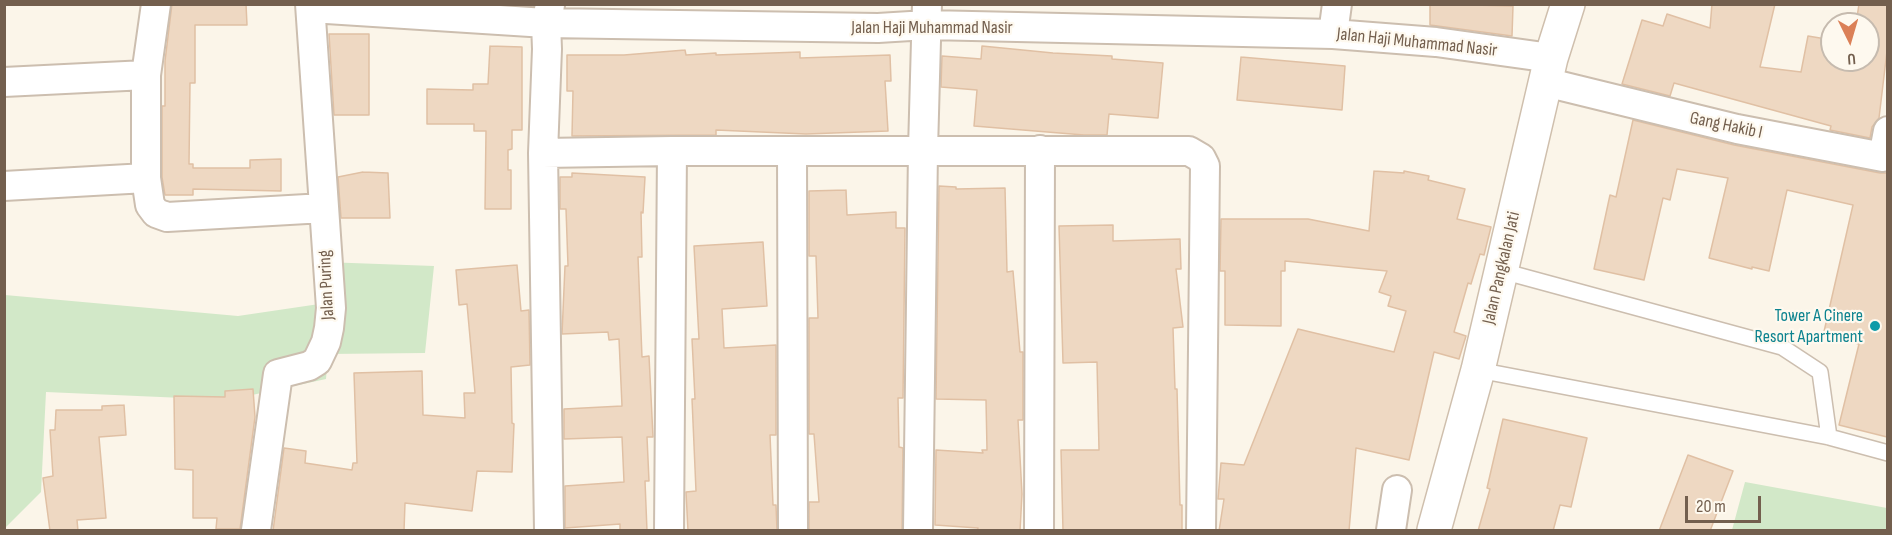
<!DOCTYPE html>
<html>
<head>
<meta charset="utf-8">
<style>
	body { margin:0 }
	#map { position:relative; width:1892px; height:535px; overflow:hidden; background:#fbf5e9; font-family:"Sofia Sans Condensed",sans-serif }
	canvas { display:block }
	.frame { position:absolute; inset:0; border:6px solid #735f4e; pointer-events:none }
	.north { position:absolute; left:1820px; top:12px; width:60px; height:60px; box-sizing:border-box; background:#fef9ef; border:2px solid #c6bbaf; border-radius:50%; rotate:175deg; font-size:16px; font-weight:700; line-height:24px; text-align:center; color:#735f4e }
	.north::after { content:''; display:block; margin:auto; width:21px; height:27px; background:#db8057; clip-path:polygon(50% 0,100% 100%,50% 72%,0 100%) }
	.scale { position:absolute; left:1685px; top:496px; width:76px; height:27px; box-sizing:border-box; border:3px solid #735f4e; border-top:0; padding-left:8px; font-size:18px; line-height:21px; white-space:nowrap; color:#735f4e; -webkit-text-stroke:4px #fef9ef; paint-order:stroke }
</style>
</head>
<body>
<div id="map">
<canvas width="1892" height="535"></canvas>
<div class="frame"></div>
<div class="north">U</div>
<div class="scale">20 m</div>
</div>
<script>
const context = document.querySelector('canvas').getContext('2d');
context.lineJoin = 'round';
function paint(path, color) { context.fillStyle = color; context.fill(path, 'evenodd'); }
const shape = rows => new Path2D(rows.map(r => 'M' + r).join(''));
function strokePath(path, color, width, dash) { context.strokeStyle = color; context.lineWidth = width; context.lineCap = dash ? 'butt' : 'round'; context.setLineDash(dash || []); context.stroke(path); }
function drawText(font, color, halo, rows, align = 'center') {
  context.font = font + ' "Sofia Sans Condensed",sans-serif'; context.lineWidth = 4.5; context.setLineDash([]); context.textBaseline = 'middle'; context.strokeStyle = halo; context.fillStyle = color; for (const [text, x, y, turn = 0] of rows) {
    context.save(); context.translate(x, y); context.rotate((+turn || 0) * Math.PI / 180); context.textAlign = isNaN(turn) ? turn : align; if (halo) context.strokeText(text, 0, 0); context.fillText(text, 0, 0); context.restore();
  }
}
const green = shape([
	[324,262,434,266,425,353,328,354,326,379,229,400,46,392,41,492,5,528,5,295,238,316,326,303],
	[1745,482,1887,508,1887,530,1732,530]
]);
const building = shape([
	[172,4,246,4,247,25,195,25,195,83,190,83,189,164,193,164,193,168,250,168,250,160,281,159,281,191,193,189,193,195,165,195,162,177,162,106,165,106,165,61,172,4],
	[1430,4,1513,6,1512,36,1430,25,1430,4],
	[1712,4,1775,4,1760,67,1801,72,1808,36,1832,40,1832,60,1868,60,1868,24,1856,24,1859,4,1887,4,1887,51,1879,118,1872,127,1870,138,1830,130,1831,126,1674,83,1670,96,1622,84,1642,20,1663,26,1667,14,1710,28,1712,4],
	[329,34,369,34,369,115,334,115,329,34],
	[490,46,522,47,522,130,512,130,512,149,508,150,508,170,511,170,511,209,485,209,486,131,474,131,474,124,427,124,427,89,473,90,473,84,488,84,490,46],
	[982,46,1053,53,1112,56,1112,59,1163,63,1158,118,1109,114,1107,135,1084,135,974,126,977,90,941,87,942,56,981,59,982,46],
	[685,50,686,55,716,53,716,55,800,52,800,58,890,55,891,81,885,81,888,131,806,134,716,130,716,135,572,136,573,91,567,91,567,55,624,55,685,50],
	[1241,57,1345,66,1342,110,1237,100,1241,57],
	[1633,120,1734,145,1880,173,1887,173,1887,437,1839,425,1859,344,1823,336,1853,205,1787,190,1769,271,1752,267,1752,269,1709,258,1728,178,1677,169,1670,200,1663,198,1644,280,1594,269,1610,195,1616,197,1633,120],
	[1374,171,1404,173,1404,171,1429,176,1428,180,1465,189,1457,219,1491,227,1484,255,1480,254,1471,284,1468,283,1454,332,1466,336,1459,359,1434,352,1409,460,1356,448,1349,531,1219,531,1224,499,1218,499,1221,463,1244,465,1298,329,1394,352,1406,311,1388,306,1391,296,1379,292,1387,271,1285,261,1285,271,1281,271,1281,326,1225,325,1225,271,1220,271,1221,219,1308,219,1369,231,1374,171],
	[363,172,388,173,390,218,341,218,338,177,363,172],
	[572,173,645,177,643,213,641,212,642,257,638,257,642,357,649,356,653,437,647,437,649,481,645,481,647,531,620,531,620,524,565,528,565,486,624,482,622,437,564,439,564,409,622,406,619,339,609,340,608,332,562,334,565,266,568,266,566,209,560,209,560,177,572,177,572,173],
	[939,186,956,187,956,189,1005,188,1007,272,1013,271,1020,352,1023,352,1023,420,1018,420,1022,494,1020,531,977,531,978,528,935,525,936,450,983,453,982,450,987,450,986,400,936,399,939,186],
	[846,190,847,215,896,212,896,228,905,228,903,398,898,398,899,447,903,448,902,531,809,531,809,502,819,502,814,434,809,434,809,318,818,318,816,256,809,256,809,191,846,190],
	[1113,225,1113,241,1180,239,1181,269,1176,269,1183,327,1173,328,1175,389,1177,389,1180,505,1182,505,1182,531,1063,531,1061,450,1099,450,1097,362,1063,363,1059,226,1113,225],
	[763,242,767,306,722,309,724,348,776,345,776,435,770,435,773,505,776,505,777,531,688,531,686,492,696,491,692,399,695,399,692,339,699,339,694,246,763,242],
	[517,265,521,311,529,310,530,365,511,367,512,423,514,424,512,472,477,471,472,511,405,503,404,531,273,531,284,448,306,451,305,463,352,470,353,463,357,463,354,373,422,371,423,415,465,418,464,393,475,393,467,304,459,305,456,270,517,265],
	[253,389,255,417,240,529,216,529,217,518,193,518,193,470,175,469,174,396,225,397,225,391,253,389],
	[124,405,126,435,99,437,106,518,77,520,78,531,50,531,43,478,53,476,50,430,55,430,56,410,102,410,102,406,124,405],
	[1503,419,1587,438,1571,507,1560,505,1553,531,1478,531,1490,489,1487,488,1503,419],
	[1688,455,1733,471,1710,531,1659,531,1688,455]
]);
const service = shape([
	[1502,271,1782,347,1820,372,1829,437],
	[1478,370,1829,437,1888,453]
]);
const minor = shape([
	[156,4,146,75,146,178,150,205,156,213,167,217,324,208],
	[311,8,546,23,878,28,927,25,1333,34,1436,42,1551,58],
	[1333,34,1337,4],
	[4,82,146,75],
	[1545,82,1737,129,1883,157,1888,131],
	[792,151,793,530],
	[543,153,672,151,1189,151,1201,158,1205,166,1201,530],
	[4,186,146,178],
	[256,530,278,374,309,366,317,361,326,342,329,328,331,308,310,4],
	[549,530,543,153,547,49,546,23,550,5],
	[669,530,672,151],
	[918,530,923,150,927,4],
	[1039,530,1040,150],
	[1391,530,1397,490]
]);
const secondary = shape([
	[1434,530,1478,370,1551,58,1568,4]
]);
const markers = [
	[1875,326,6,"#0f9aa8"]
];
const streetNames = [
	["Jalan Haji Muhammad Nasir",932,28],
	["Jalan Haji Muhammad Nasir",1417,43,6],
	["Gang Hakib I",1726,126,12],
	["Jalan Pangkalan Jati",1502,268,-77],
	["Jalan Puring",327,285,-93]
];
const cultureNames = [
	["Tower A Cinere",1863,316],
	["Resort Apartment",1863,337]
];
paint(green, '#d2e8c8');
paint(building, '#eed8c2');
strokePath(building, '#e0c0a4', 1.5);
strokePath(service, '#ccbeaf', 18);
strokePath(minor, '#ccbeaf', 32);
strokePath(secondary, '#cfbfad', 36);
strokePath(service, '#fff', 15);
strokePath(minor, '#fff', 28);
strokePath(secondary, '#fff', 33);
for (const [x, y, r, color] of markers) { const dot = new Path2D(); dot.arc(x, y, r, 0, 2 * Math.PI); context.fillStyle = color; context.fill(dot); strokePath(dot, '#fef9ef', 2); }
drawText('18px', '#735f4e', '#fef9ef', streetNames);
drawText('18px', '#0d838f', '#fef9ef', cultureNames, 'right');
</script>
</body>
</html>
